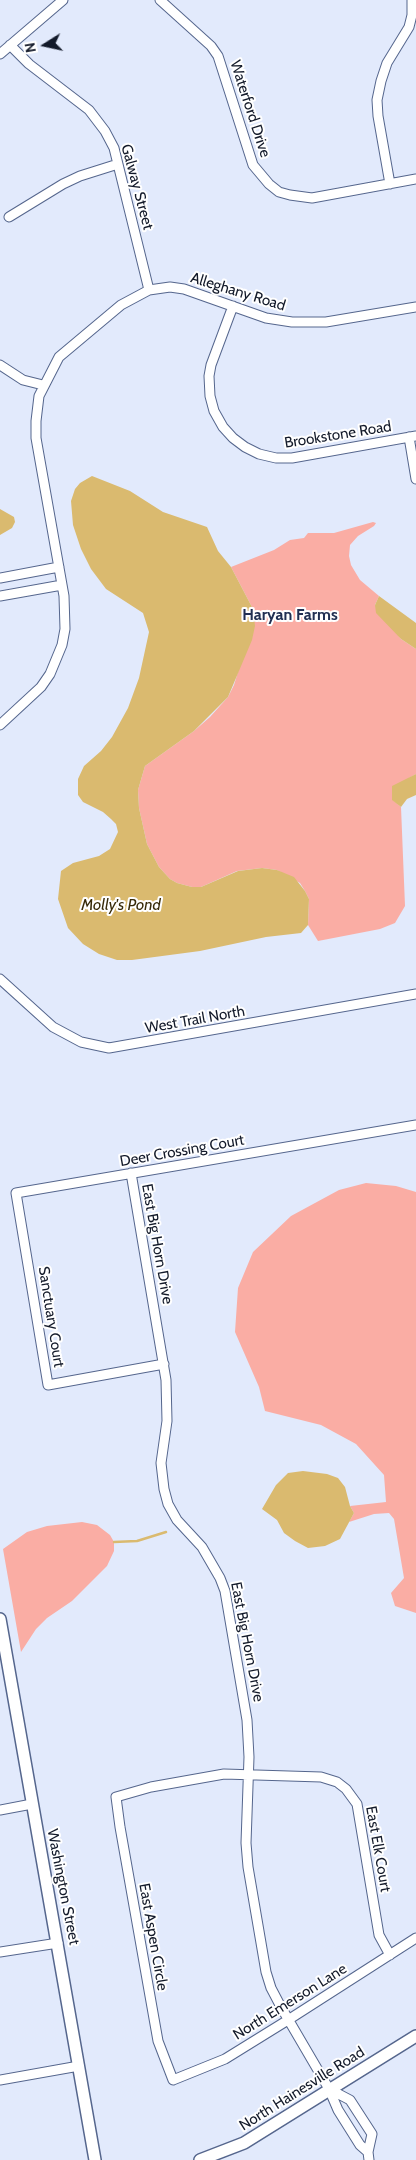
<!DOCTYPE html>
<html>
<head>
<meta charset="utf-8">
<style>
	body { margin:0 }
	#map { position:relative; width:416px; height:2160px; overflow:hidden; background:#e2eafc; font-family:Cabin,sans-serif }
	canvas { display:block }
	.north { position:absolute; left:20px; top:20px; width:50px; height:50px; -webkit-text-stroke:4px #fff; paint-order:stroke; rotate:260deg; font-size:14px; font-weight:700; line-height:20px; text-align:center; color:#131a2a }
	.north::after { content:''; display:block; margin:auto; width:18px; height:22px; background:#131a2a; clip-path:polygon(50% 0,100% 100%,50% 72%,0 100%) }
</style>
</head>
<body>
<div id="map">
<canvas width="416" height="2160"></canvas>
<div class="north">N</div>
</div>
<script>
const context = document.querySelector('canvas').getContext('2d');
context.lineJoin = 'round';
function paint(path, color) { context.fillStyle = color; context.fill(path, 'evenodd'); }
const shape = rows => new Path2D(rows.map(r => 'M' + r).join(''));
function strokePath(path, color, width, dash) { context.strokeStyle = color; context.lineWidth = width; context.lineCap = dash ? 'butt' : 'round'; context.setLineDash(dash || []); context.stroke(path); }
function drawText(font, color, halo, rows, align = 'center') {
  context.font = font + ' Cabin,sans-serif'; context.lineWidth = 4; context.setLineDash([]); context.textBaseline = 'middle'; context.strokeStyle = halo; context.fillStyle = color; for (const [text, x, y, turn = 0] of rows) {
    context.save(); context.translate(x, y); context.rotate((+turn || 0) * Math.PI / 180); context.textAlign = isNaN(turn) ? turn : align; if (halo) context.strokeText(text, 0, 0); context.fillText(text, 0, 0); context.restore();
  }
}
const green = shape([
	[373,522,376,523,374,526,358,536,350,545,349,556,351,565,360,580,379,596,375,605,401,639,416,649,416,774,409,778,393,800,401,807,405,906,395,923,380,929,318,941,308,925,309,899,305,891,300,883,277,870,262,868,237,871,201,887,192,887,177,883,170,879,159,867,147,844,139,808,138,790,145,766,194,731,210,717,228,697,234,685,241,662,253,609,231,567,274,550,290,540,304,538,308,533,334,533],
	[366,1183,396,1186,416,1192,416,1613,395,1606,391,1593,404,1578,394,1519,389,1513,374,1514,349,1522,354,1513,350,1506,386,1502,384,1475,356,1444,321,1425,265,1411,259,1387,235,1332,238,1288,253,1252,291,1216,339,1190],
	[82,1522,97,1525,110,1535,114,1542,114,1551,107,1566,72,1601,47,1618,36,1629,21,1652,3,1549,27,1532,47,1526]
]);
const water = shape([
	[92,476,130,491,163,512,207,527,218,551,231,567,253,609,255,626,252,640,228,697,194,731,145,766,138,790,139,808,147,844,159,867,170,879,177,883,192,887,201,887,238,871,262,868,277,870,294,877,305,891,309,899,308,925,301,933,266,937,200,951,132,960,117,960,99,954,83,944,68,928,58,899,61,871,73,863,99,856,110,849,118,832,116,824,111,819,103,812,83,802,78,795,78,779,84,766,101,751,112,737,128,708,139,678,149,632,143,613,106,589,91,569,81,549,73,525,71,501,75,489,80,483],
	[0,509,14,517,15,522,12,528,0,535],
	[379,596,416,623,416,649,401,639,376,613,375,605],
	[416,774,416,795,407,799,401,807,392,800,392,786],
	[303,1471,327,1474,338,1478,345,1487,350,1506,354,1513,340,1539,325,1546,308,1548,295,1541,284,1533,277,1520,262,1509,276,1485,288,1473]
]);
const stream = shape([
	[114,1542,137,1541,166,1532]
]);
const minor = shape([
	[160,0,211,46,218,56,253,165,269,184,279,192,290,195,312,198,416,179],
	[10,45,29,64,89,110,105,131,114,148,149,290],
	[0,54,63,0],
	[390,184,378,116,377,100,381,81,387,63,409,27,412,15,412,0],
	[9,217,63,184,80,176,118,164],
	[233,306,211,365,209,376,210,396,214,411,223,427,233,438,245,447,259,454,276,458,292,458,416,436],
	[0,365,23,380,43,385],
	[409,437,416,479],
	[0,578,59,567],
	[0,596,62,585],
	[0,725,41,687,50,674,62,645,65,629,64,596,36,438,36,421,39,396,59,357,121,305,149,290,170,287,184,289,266,318,292,322,326,322,416,307],
	[0,979,53,1027,81,1042,109,1048,416,994],
	[131,1173,166,1380,167,1421,161,1463,164,1489,168,1504,177,1520,202,1547,220,1578,225,1591,247,1720,249,1757,246,1843,248,1867,266,1972,271,1988,281,2007,329,2089,338,2110,360,2145,368,2152],
	[164,1364,48,1385,16,1193,416,1125],
	[0,1810,32,1804],
	[0,1952,58,1943],
	[390,1955,379,1935,357,1804,346,1789,337,1782,321,1777,224,1774,151,1787,116,1797,120,1827,158,2041,173,2080,225,2059,288,2020,416,1938],
	[0,2080,79,2066],
	[329,2089,350,2100,372,2134,368,2152,369,2160]
]);
const major = shape([
	[0,1619,95,2160],
	[200,2160,244,2143,416,2036]
]);
const streetNames = [
	["Waterford Drive",250,109,72],
	["Galway Street",137,187,75],
	["Alleghany Road",238,292,17],
	["Brookstone Road",338,435,-9],
	["West Trail North",195,1020,-10],
	["Deer Crossing Court",182,1151,-10],
	["East Big Horn Drive",157,1244,80],
	["Sanctuary Court",51,1317,81],
	["East Big Horn Drive",247,1642,79],
	["East Elk Court",378,1849,80],
	["Washington Street",63,1887,79],
	["East Aspen Circle",153,1937,80],
	["North Emerson Lane",290,2002,-32],
	["North Hainesville Road",302,2089,-32]
];
const neighbourhoodNames = [
	["Haryan Farms",290,615]
];
const waterNames = [
	["Molly's Pond",121,905]
];
paint(green, '#faada4');
paint(water, '#daba6f');
strokePath(stream, '#daba6f', 2.5);
strokePath(minor, '#55668d', 11);
strokePath(major, '#55668d', 14);
strokePath(minor, '#fff', 9);
strokePath(major, '#fff', 11);
drawText('15px', '#131a2a', '#fff', streetNames);
drawText('bold 16px', '#212f52', '#fff', neighbourhoodNames);
drawText('italic 16px', '#382b09', '#fff', waterNames);
</script>
</body>
</html>
